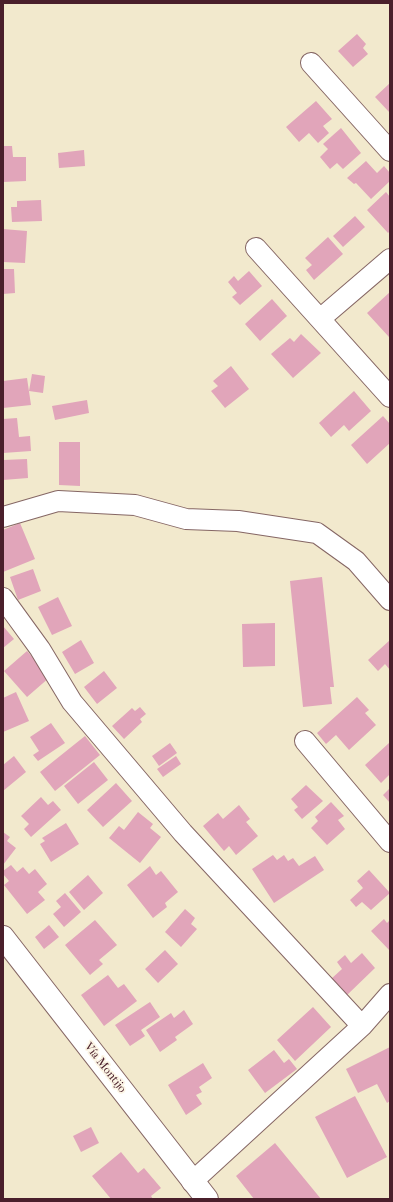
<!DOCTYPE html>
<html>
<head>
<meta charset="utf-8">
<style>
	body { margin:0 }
	#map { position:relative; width:393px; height:1202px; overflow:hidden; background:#f2e9cd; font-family:"IM FELL French Canon",serif }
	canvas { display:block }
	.frame { position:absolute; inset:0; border:4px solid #4a1f2b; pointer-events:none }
</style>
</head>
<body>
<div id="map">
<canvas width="393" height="1202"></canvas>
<div class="frame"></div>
</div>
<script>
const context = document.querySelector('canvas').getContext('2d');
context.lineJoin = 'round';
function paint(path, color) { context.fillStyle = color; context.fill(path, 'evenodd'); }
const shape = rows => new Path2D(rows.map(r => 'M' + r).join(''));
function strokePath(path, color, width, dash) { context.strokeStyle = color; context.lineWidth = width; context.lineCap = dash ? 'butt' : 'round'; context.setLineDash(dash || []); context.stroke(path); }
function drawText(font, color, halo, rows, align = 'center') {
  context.font = font + ' "IM FELL French Canon",serif'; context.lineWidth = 3.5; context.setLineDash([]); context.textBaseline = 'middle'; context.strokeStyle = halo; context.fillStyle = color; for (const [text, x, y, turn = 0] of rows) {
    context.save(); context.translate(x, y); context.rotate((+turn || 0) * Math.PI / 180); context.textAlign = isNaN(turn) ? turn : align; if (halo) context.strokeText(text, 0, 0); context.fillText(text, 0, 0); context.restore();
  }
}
const building = shape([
	[357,34,366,44,363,48,368,54,353,67,338,51],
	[390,83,390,113,375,97],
	[316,101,332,119,323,126,329,133,318,143,309,133,299,142,286,127],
	[341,128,361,153,343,169,337,163,330,169,320,157,328,149,323,144],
	[3,146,12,146,13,157,26,157,26,181,3,182],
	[84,150,85,166,59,168,58,153],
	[366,161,377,173,384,166,390,173,390,181,371,199,356,183,354,184,347,178],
	[386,192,390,197,390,231,388,233,367,210],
	[41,200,42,221,12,222,11,207,17,207,17,201],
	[355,216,365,227,343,247,333,236],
	[3,229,27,231,25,263,3,262],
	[328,237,343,254,314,280,306,270,312,265,305,258],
	[3,269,14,269,15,293,3,294],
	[249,271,262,286,240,305,232,297,237,293,228,282,234,276,238,281],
	[390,292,390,336,389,337,367,313],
	[272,299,287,316,260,341,245,324],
	[301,334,321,353,293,378,271,354,290,338,294,342],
	[231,366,249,389,225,408,211,391,218,386,213,381],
	[32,374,45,376,43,393,29,391],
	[27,378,31,405,3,408,3,381],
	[354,391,371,411,349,431,344,425,331,437,319,423],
	[87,400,89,413,55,420,52,406],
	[383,416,390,424,390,443,367,464,351,445],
	[17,418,19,437,30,436,31,451,3,453,3,419],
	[59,442,80,442,80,486,59,485],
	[27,459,28,478,3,480,3,460],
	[20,523,35,559,3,572,3,530],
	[33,569,41,591,18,600,10,577],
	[322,577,334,687,330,687,332,704,303,707,290,581],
	[58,597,72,626,52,635,38,607],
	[275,623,275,666,243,667,242,624],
	[3,626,14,639,3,648],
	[81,640,94,663,75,674,62,652],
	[390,640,390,670,385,664,378,671,368,660],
	[27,651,50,677,27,697,4,671],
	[104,671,117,688,97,704,84,687],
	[16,692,29,721,3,732,3,698],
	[357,697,369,710,365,713,376,725,349,750,336,735,326,744,317,733],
	[140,707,146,714,140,719,142,722,124,739,112,726,132,708,135,711],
	[51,723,65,743,38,761,33,755,39,751,30,737],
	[85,736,100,755,55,791,40,772],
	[170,743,177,753,159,766,152,756],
	[389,743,390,774,381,783,365,765],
	[14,756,26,772,3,791,3,765],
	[176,756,181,764,163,777,157,769],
	[94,762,108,780,78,804,64,786],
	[116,783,132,801,103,827,87,810],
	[306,785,323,801,302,819,294,810,298,807,291,799],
	[390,788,390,803,383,795],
	[41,797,48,805,53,801,61,810,31,837,24,829,29,824,21,816],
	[331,802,344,816,338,820,345,829,327,845,311,828,318,821,315,817],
	[239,805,250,819,246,822,258,836,236,855,229,846,224,851,203,826,218,813,223,819],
	[138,812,153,824,150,828,161,837,140,863,109,838,119,826,124,830],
	[66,823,79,844,51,862,40,844,45,841,42,838],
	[3,832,10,837,7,841,16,848,3,865],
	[273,855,277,860,284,855,288,861,293,858,299,866,315,856,324,870,274,903,252,869],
	[11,865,17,872,23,867,29,874,35,869,47,884,38,892,45,900,27,914,4,885,9,881,3,874,3,871],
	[150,866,156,875,161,871,178,892,165,903,167,907,153,918,127,885],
	[369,870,390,893,371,910,362,902,356,907,350,900,363,888,357,881],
	[88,875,103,893,84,910,69,892],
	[65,893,81,912,64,927,53,914,61,907,56,901],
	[185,909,195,918,191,924,197,929,181,947,165,932],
	[384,919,387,923,390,920,390,951,371,931],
	[95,920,117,945,99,960,103,964,90,975,65,945],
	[49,925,59,937,44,949,35,937],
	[165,950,178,964,158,983,145,969],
	[362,953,375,968,346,996,331,979,342,969,337,962,345,955,351,963],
	[108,975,118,988,124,984,137,1001,104,1026,81,995],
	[150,1002,160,1017,141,1030,145,1036,130,1046,115,1025],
	[313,1007,331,1027,295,1061,277,1040],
	[184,1010,193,1024,175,1037,177,1040,160,1052,146,1030,171,1013,174,1018],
	[390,1047,390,1101,387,1103,377,1084,358,1093,346,1069],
	[274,1050,284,1063,289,1059,297,1069,265,1093,248,1070],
	[203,1063,212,1078,199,1087,202,1092,196,1095,202,1104,186,1115,168,1085],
	[355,1096,387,1157,347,1178,315,1117],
	[91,1127,99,1143,81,1152,73,1136],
	[275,1143,321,1199,254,1199,236,1176],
	[121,1152,138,1173,144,1168,161,1188,151,1196,153,1199,111,1199,92,1176]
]);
const street = shape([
	[311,63,390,151],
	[256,248,390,397],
	[320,319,390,259],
	[3,517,58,501,135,505,186,519,238,521,317,533,356,561,390,600],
	[3,598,40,649,72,702,183,833,362,1026],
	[305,741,390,842],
	[192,1182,362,1026,390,994]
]);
const secondary = shape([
	[3,937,207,1199]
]);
const streetNames = [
	["Vía Montijo",105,1068,52]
];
paint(building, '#e1a5ba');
strokePath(street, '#856664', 22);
strokePath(secondary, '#856664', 24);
strokePath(street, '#fff', 20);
strokePath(secondary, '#fff', 22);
drawText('12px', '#4a1f2b', '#fcf5e5', streetNames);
</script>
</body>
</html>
